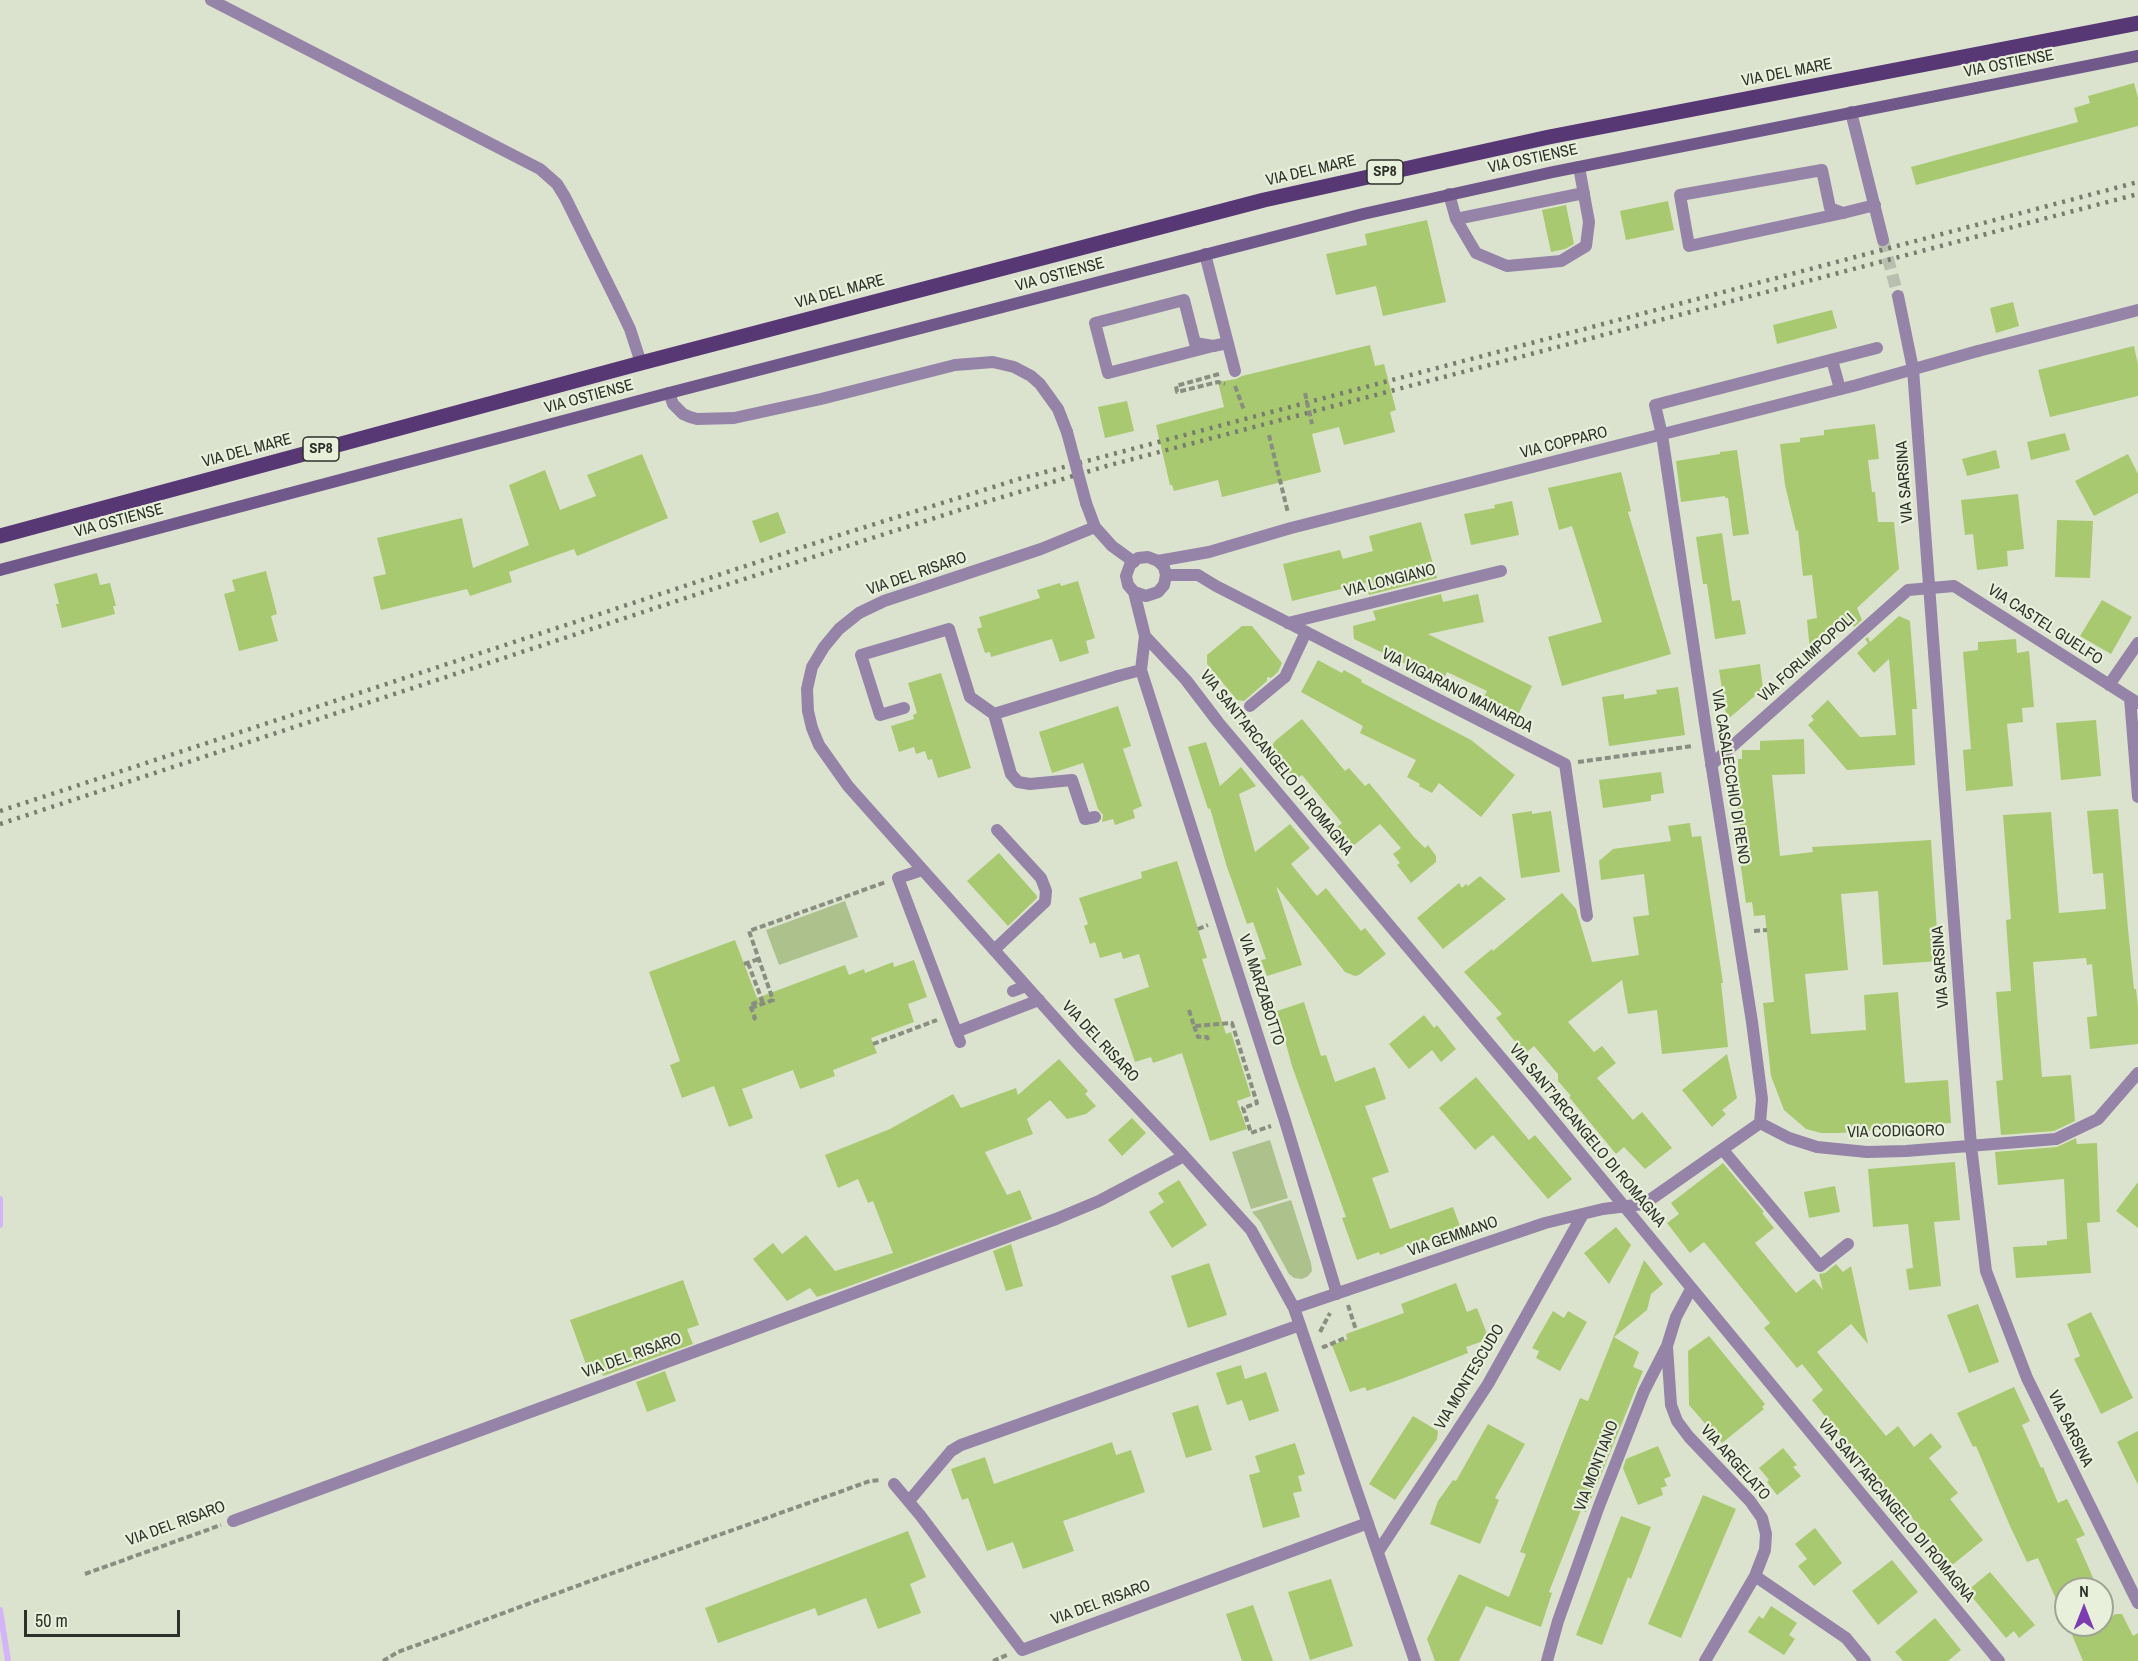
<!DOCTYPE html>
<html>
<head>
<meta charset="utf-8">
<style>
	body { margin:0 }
	#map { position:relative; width:2138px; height:1661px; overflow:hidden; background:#dbe3cf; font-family:"Archivo Narrow",sans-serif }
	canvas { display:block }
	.north { position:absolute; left:2054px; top:1577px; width:60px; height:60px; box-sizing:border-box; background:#e8f0dc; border:2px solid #9ea494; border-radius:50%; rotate:0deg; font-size:16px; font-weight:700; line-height:24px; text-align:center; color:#2e3129 }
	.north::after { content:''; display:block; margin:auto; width:21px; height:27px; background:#7d3cb1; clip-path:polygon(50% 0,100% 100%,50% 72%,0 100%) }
	.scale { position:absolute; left:24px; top:1610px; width:156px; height:27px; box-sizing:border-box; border:3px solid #2e3129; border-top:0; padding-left:8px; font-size:18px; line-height:21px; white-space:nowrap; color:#2e3129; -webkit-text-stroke:4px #e8f0dc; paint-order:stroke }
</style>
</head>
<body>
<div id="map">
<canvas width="2138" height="1661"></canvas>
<div class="north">N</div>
<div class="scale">50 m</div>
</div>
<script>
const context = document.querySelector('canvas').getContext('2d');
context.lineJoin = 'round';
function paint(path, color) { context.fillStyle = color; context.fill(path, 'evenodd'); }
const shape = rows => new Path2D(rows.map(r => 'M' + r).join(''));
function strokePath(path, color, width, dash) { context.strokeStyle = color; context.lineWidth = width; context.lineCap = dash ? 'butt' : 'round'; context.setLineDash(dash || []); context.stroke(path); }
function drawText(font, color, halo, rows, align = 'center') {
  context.font = font + ' "Archivo Narrow",sans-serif'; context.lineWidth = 4.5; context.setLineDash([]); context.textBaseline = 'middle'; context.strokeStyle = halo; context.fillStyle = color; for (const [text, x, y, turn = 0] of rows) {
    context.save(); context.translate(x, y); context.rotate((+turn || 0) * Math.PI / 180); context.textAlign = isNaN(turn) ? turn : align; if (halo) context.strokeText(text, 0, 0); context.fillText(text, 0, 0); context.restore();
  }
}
const green = shape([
	[845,901,858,937,779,965,766,930],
	[1270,1140,1288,1198,1251,1209,1232,1152],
	[1291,1200,1311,1263,1312,1271,1308,1276,1302,1279,1294,1278,1289,1274,1260,1221,1252,1212]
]);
const stream = shape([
	[0,1199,0,1225],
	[0,1610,8,1661]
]);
const building = shape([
	[2134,83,2138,98,2138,126,1916,185,1911,167,2078,122,2074,108,2090,103,2088,96],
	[1668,201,1674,230,1626,240,1620,211],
	[1566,205,1574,244,1565,249,1551,252,1542,210],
	[1427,220,1446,302,1383,316,1376,286,1336,295,1326,254,1367,245,1365,234],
	[2013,302,2019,326,1996,333,1990,308],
	[1832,310,1837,328,1777,344,1773,325],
	[1370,345,1375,366,1384,364,1396,410,1390,412,1395,432,1344,445,1339,427,1312,434,1321,472,1222,497,1218,480,1174,491,1172,485,1170,485,1156,425,1224,407,1218,382,1236,379,1242,376],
	[2134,346,2138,365,2138,396,2050,417,2038,370],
	[1127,401,1134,431,1105,438,1098,407],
	[1875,424,1879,459,1868,460,1872,492,1875,492,1878,522,1894,522,1899,569,1857,608,1862,620,1854,627,1847,619,1810,651,1807,620,1817,618,1812,575,1803,576,1798,530,1796,531,1785,485,1780,444,1800,442,1800,438,1824,435,1824,430],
	[2065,433,2070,450,2031,460,2027,442],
	[1737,450,1749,534,1733,536,1728,498,1725,498,1725,496,1681,502,1676,461,1720,454,1720,452],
	[1996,450,2000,468,1967,476,1962,459],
	[642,454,668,518,577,556,574,549,509,572,512,582,470,596,467,589,381,610,373,577,386,574,377,538,462,518,473,568,529,545,509,485,545,470,560,510,596,496,587,475],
	[2128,454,2138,474,2138,493,2094,516,2075,481],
	[1621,472,1631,511,1628,512,1671,654,1562,686,1548,637,1602,622,1572,526,1559,530,1548,488],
	[2018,494,2024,549,2007,551,2008,566,1977,570,1973,534,1965,535,1961,500],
	[1512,501,1519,535,1471,545,1464,514,1495,508,1494,505],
	[778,512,786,533,760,543,752,521],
	[2057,520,2093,521,2090,578,2055,577],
	[1421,522,1437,578,1369,595,1366,583,1292,601,1283,564,1340,550,1343,559,1373,551,1369,536],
	[1722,533,1732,601,1740,600,1746,634,1715,639,1707,584,1703,584,1696,537],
	[266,571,277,614,271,616,278,641,239,651,224,594,235,591,232,580],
	[97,573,100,585,110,583,116,606,113,606,115,614,62,628,56,604,59,604,54,584],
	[1078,581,1095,638,1086,641,1089,653,1060,662,1052,639,991,657,990,652,985,653,977,629,982,627,979,617,1040,598,1037,590,1060,583,1061,586],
	[1441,594,1443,602,1478,594,1484,622,1428,634,1532,686,1516,719,1481,702,1487,691,1447,672,1443,682,1354,639,1353,626,1376,620,1373,611],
	[2102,600,2132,617,2111,654,2080,636],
	[1899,616,1910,621,1917,709,1912,709,1915,765,1847,770,1808,725,1814,720,1811,716,1828,700,1860,737,1896,735,1889,659,1874,673,1857,653,1868,643,1865,639,1868,637,1870,642],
	[1242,626,1252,626,1282,663,1278,672,1271,678,1267,677,1267,681,1244,701,1237,700,1207,664,1207,655],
	[2016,639,2017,653,2029,651,2034,707,2022,708,2023,722,2007,724,2013,786,1966,791,1963,750,1971,749,1963,652,1978,650,1978,642],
	[1318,660,1342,673,1344,670,1362,680,1361,682,1471,740,1515,775,1481,817,1439,783,1432,793,1419,786,1420,784,1407,777,1416,760,1360,733,1363,726,1301,692],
	[1760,664,1763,689,1727,720,1719,670],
	[941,673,971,768,938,778,932,759,928,760,925,751,916,754,914,747,899,752,891,726,914,719,913,715,917,713,908,683],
	[1678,687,1685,735,1609,746,1602,697,1624,694,1624,699,1657,694,1656,690],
	[1118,706,1131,746,1123,749,1142,806,1133,810,1135,818,1115,825,1113,819,1102,822,1103,815,1098,809,1083,763,1052,773,1039,732],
	[1302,719,1345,771,1349,768,1365,786,1369,783,1414,837,1425,848,1428,845,1436,856,1436,862,1411,883,1397,865,1400,863,1393,854,1401,848,1380,824,1353,846,1337,827,1342,823,1302,775,1295,780,1270,749,1275,741],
	[2096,720,2101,776,2061,780,2056,723],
	[1804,739,1805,774,1772,775,1780,856,1813,852,1812,847,1931,840,1939,961,1883,965,1878,891,1841,894,1848,970,1805,974,1811,1034,1866,1030,1864,995,1898,992,1905,1083,1948,1080,1951,1123,1877,1128,1877,1130,1840,1133,1821,1133,1806,1129,1784,1110,1771,1076,1763,1003,1774,1002,1765,915,1754,916,1752,902,1746,903,1740,861,1744,861,1737,802,1739,802,1738,759,1742,759,1742,750,1760,750,1760,741],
	[1206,742,1220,786,1241,767,1256,786,1239,794,1255,852,1290,824,1310,848,1291,864,1317,896,1326,888,1361,931,1365,928,1386,954,1359,975,1355,976,1345,972,1276,886,1302,965,1267,976,1261,960,1266,959,1253,922,1247,924,1226,864,1210,808,1208,809,1188,747],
	[1661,772,1664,793,1651,795,1651,801,1603,808,1599,780],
	[2118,809,2128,929,2134,989,2136,989,2138,1007,2138,1044,2090,1049,2087,1017,2097,1016,2092,964,2087,965,2086,958,2033,962,2042,1077,2071,1075,2075,1121,2054,1131,2001,1135,1996,1081,2003,1080,1996,992,2011,991,2006,920,2011,919,2003,815,2051,812,2059,913,2106,909,2103,873,2093,874,2087,811],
	[1532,811,1532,814,1551,811,1560,872,1521,878,1512,814],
	[1690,823,1692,837,1701,836,1723,983,1721,983,1728,1047,1662,1054,1657,1010,1628,1014,1622,980,1568,1022,1594,1052,1602,1046,1616,1063,1597,1078,1633,1120,1642,1112,1672,1148,1645,1169,1624,1147,1616,1154,1569,1097,1571,1096,1558,1081,1558,1074,1534,1046,1525,1054,1496,1018,1502,1014,1464,972,1492,949,1493,951,1562,893,1576,909,1592,962,1639,955,1633,917,1649,915,1644,874,1601,880,1599,861,1613,849,1671,841,1668,826],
	[999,853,1037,896,1037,898,1008,926,967,881],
	[1177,861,1207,958,1202,959,1226,1034,1231,1032,1251,1096,1237,1101,1247,1129,1210,1141,1182,1053,1153,1063,1151,1057,1135,1062,1114,999,1149,987,1139,954,1123,959,1121,952,1100,958,1095,942,1090,944,1084,926,1088,924,1079,898,1142,878,1141,872],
	[1480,876,1506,899,1443,949,1417,918,1459,883,1462,888,1466,884,1468,886],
	[735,940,757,998,845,965,849,975,864,969,865,973,893,962,894,967,914,960,927,997,908,1004,914,1022,871,1038,877,1053,833,1070,835,1076,800,1089,793,1070,742,1089,753,1118,729,1127,714,1086,682,1098,670,1065,680,1061,649,972],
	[1304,1002,1321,1056,1326,1055,1335,1082,1375,1067,1386,1099,1365,1106,1389,1172,1372,1178,1390,1229,1453,1207,1461,1229,1421,1243,1420,1240,1380,1255,1379,1252,1357,1260,1342,1218,1346,1217,1292,1066,1277,1011],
	[1424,1015,1434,1028,1437,1025,1456,1049,1441,1062,1432,1050,1409,1069,1389,1044],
	[1727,1054,1737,1098,1722,1110,1726,1114,1712,1127,1682,1090],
	[1059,1059,1088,1091,1085,1094,1096,1106,1086,1114,1067,1119,1050,1100,1027,1119,1033,1134,985,1152,1007,1195,1020,1190,1032,1219,844,1288,817,1297,810,1288,787,1301,753,1259,773,1243,782,1254,806,1235,835,1271,893,1253,873,1201,868,1203,858,1179,838,1188,825,1155,890,1129,953,1094,961,1108,1016,1088,1018,1095],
	[1476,1077,1529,1140,1535,1135,1572,1179,1548,1199,1493,1135,1475,1150,1439,1108],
	[1132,1118,1146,1133,1122,1156,1108,1140],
	[2076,1138,2077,1144,2097,1143,2100,1222,2087,1223,2091,1273,2016,1278,2013,1247,2047,1245,2047,1241,2067,1239,2064,1179,1998,1185,1995,1152,2057,1147],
	[1955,1162,1960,1220,1934,1222,1941,1286,1909,1290,1906,1269,1913,1268,1908,1224,1873,1227,1868,1169],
	[1723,1163,1764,1212,1762,1213,1774,1228,1755,1243,1796,1293,1814,1279,1823,1290,1819,1274,1825,1273,1836,1264,1843,1272,1851,1266,1868,1344,1851,1324,1817,1352,1886,1436,1898,1426,1914,1447,1931,1433,1942,1447,1929,1458,1958,1493,1950,1499,1983,1540,1951,1566,1892,1493,1889,1496,1812,1400,1823,1390,1802,1364,1797,1368,1764,1328,1770,1323,1704,1242,1690,1253,1667,1223,1679,1214,1671,1203],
	[1179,1180,1207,1225,1172,1248,1149,1212,1164,1202,1158,1193],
	[2138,1182,2138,1228,2116,1211],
	[1835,1186,1840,1212,1809,1218,1804,1192],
	[1616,1227,1631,1245,1609,1284,1584,1253],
	[1011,1244,1023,1286,1006,1291,993,1251],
	[1644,1260,1663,1284,1651,1294,1647,1310,1614,1337,1639,1352,1633,1367,1643,1371,1586,1512,1581,1510,1549,1592,1552,1593,1541,1627,1486,1606,1459,1661,1435,1661,1427,1639,1459,1574,1509,1597,1526,1554,1520,1552,1564,1438,1580,1398,1588,1401],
	[1209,1263,1227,1315,1188,1328,1171,1276],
	[683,1280,699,1325,687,1329,693,1344,603,1376,598,1363,587,1367,570,1320],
	[1456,1283,1467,1312,1477,1308,1489,1339,1466,1347,1468,1353,1404,1378,1367,1391,1365,1387,1350,1392,1332,1345,1348,1339,1346,1334,1404,1313,1401,1304],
	[1978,1304,1999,1362,1969,1373,1947,1315],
	[1553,1311,1564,1318,1568,1311,1587,1322,1560,1371,1536,1358,1539,1351,1532,1348],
	[2091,1312,2133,1398,2101,1414,2074,1359,2080,1356,2067,1324],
	[1709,1336,1765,1404,1762,1407,1764,1409,1722,1443,1689,1405,1688,1351],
	[1241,1365,1245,1379,1266,1372,1279,1411,1249,1421,1242,1400,1227,1405,1216,1373],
	[665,1371,676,1401,647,1412,636,1382],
	[2014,1387,2030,1421,2022,1425,2041,1468,2043,1467,2058,1503,2067,1499,2085,1535,2076,1539,2098,1589,2066,1589,2066,1622,2038,1558,2027,1562,2010,1526,1976,1446,1973,1447,1957,1413],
	[1198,1405,1212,1450,1186,1458,1172,1413],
	[1413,1416,1438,1431,1437,1439,1395,1500,1369,1484],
	[1488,1424,1525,1444,1495,1498,1499,1500,1480,1544,1430,1524,1438,1501,1453,1480,1456,1481],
	[2138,1431,2138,1485,2117,1442],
	[1112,1442,1116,1455,1131,1450,1145,1492,1063,1521,1074,1551,1023,1569,1013,1542,987,1551,968,1498,962,1500,951,1469,985,1457,994,1484],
	[1295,1443,1305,1474,1298,1476,1302,1491,1293,1493,1300,1517,1263,1528,1249,1475,1260,1472,1255,1456],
	[1658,1446,1671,1476,1664,1479,1667,1486,1661,1488,1663,1495,1638,1505,1623,1468,1626,1459],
	[1783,1448,1797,1465,1793,1467,1801,1476,1777,1495,1767,1482,1769,1480,1759,1468],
	[1703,1495,1736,1509,1681,1638,1648,1624],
	[1621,1516,1651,1527,1631,1579,1628,1577,1602,1645,1576,1635],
	[1815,1528,1842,1563,1814,1586,1798,1566,1807,1559,1795,1544],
	[908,1531,926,1577,910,1584,921,1613,878,1629,866,1598,818,1616,815,1608,718,1643,705,1608],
	[1892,1560,1918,1592,1878,1625,1852,1591],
	[1990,1572,2035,1625,2019,1638,2014,1631,2006,1638,1967,1591],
	[1331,1579,1353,1646,1310,1660,1288,1592],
	[1253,1605,1273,1661,1242,1661,1226,1614],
	[1771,1606,1797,1623,1789,1635,1795,1639,1784,1655,1748,1632,1759,1616,1763,1619],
	[2116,1614,2122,1614,2133,1636,2138,1633,2138,1661,2083,1661,2072,1635,2093,1625,2102,1625,2102,1621],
	[1935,1618,1961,1650,1948,1661,1903,1661,1895,1652]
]);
const streetTunnel = shape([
	[1883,240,1898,296]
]);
const path = shape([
	[1219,374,1176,386,1177,392,1218,382,1225,384],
	[1235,386,1244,410],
	[1269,435,1288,513],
	[1578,762,1692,746],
	[1198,929,1208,925],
	[1754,931,1767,930],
	[748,963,762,1000,750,1005,755,1018,752,1020],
	[744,964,759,959],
	[751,1008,773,1000,749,931,886,882],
	[1189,1010,1194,1026,1232,1023,1257,1103,1243,1108,1251,1133,1271,1126],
	[1194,1026,1198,1037,1207,1037,1208,1040],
	[873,1044,937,1020],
	[1348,1305,1356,1330],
	[1320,1332,1330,1313],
	[1323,1345,1324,1347,1347,1337],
	[85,1574,221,1525],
	[383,1661,398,1652,593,1580,856,1486,870,1481,881,1480],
	[993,1661,1007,1655]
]);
const lane = shape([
	[211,0,540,169,557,184,565,197,619,306],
	[1822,170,1830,208,1843,213,1689,246,1680,195,1822,170],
	[1449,194,1456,219,1476,253,1507,266,1561,261,1586,246,1589,222,1579,167],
	[1456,219,1584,193],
	[1184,300,1195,343,1213,346,1108,373,1095,323,1184,300],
	[1978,351,2138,310],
	[1832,360,1840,389],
	[1662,435,1655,405,1877,348],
	[1250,706,1285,677,1306,632],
	[904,708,880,715,861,655,949,629,970,697,994,714,1118,676],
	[994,714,1011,774,1018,782,1030,784,1072,780,1085,819,1095,817],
	[922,870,898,878,960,1042],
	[994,950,1045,902,1046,891,1041,878,997,830],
	[1013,991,1026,986],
	[956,1032,1039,1000]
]);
const street = shape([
	[1851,112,1883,240],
	[1843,213,1875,205],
	[1205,254,1235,371],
	[1898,296,1913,369,1964,1057,1971,1146,1986,1271,2027,1378,2138,1603],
	[619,306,630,329,641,363],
	[1213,346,1228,343],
	[669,393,673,404,683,414,690,417,697,419,734,418,821,399,955,365,993,362,1014,367,1031,376,1040,384,1058,409,1067,432],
	[1662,435,1708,743,1752,1022,1762,1099,1760,1123],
	[1086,503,1095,527,1112,546,1134,562],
	[1095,527,1041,549,884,601,859,613,839,629,824,647,812,667,807,689,808,711,812,728,819,745,848,786,1077,1043,1184,1156,1251,1230,1294,1308,1415,1661],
	[1158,561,1209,552,1291,528,1857,385,1978,351],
	[1166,575,1198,575,1216,586,1565,764,1587,916],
	[1134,592,1146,596,1158,592,1164,585,1166,575,1164,567,1158,561,1148,557,1138,558,1130,565,1126,576,1128,585,1134,592,1145,636,1141,670,1285,1121,1337,1294],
	[1288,623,1501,571],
	[1145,636,1186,680,1218,722,1530,1092,1999,1661],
	[1118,676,1141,670],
	[2109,685,2138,643],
	[2130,698,2138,797],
	[1711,765,1908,590,1954,586,2138,703],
	[1723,1150,1820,1266,1848,1244],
	[1294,1308,1545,1223,1603,1209,1644,1204,1760,1123,1789,1138,1817,1147,1867,1152,1906,1151,2056,1139,2098,1119,2138,1073],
	[1667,1347,1671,1405,1677,1421,1689,1437,1750,1501,1762,1518,1766,1534,1765,1550,1755,1576,1705,1661],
	[894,1484,920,1515,1022,1650,1368,1523],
	[909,1501,951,1451,961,1445,1300,1325],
	[233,1521,1056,1219,1099,1201,1184,1156],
	[1378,1552,1488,1384,1583,1214],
	[1755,1576,1846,1638,1865,1661],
	[1547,1661,1558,1621,1599,1506,1644,1391,1667,1346,1676,1317,1691,1289]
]);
const secondary = shape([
	[0,570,669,393,1363,214,1553,172,2138,56]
]);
const primary = shape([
	[0,536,641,363,1264,200,1549,137,2138,23]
]);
const rail = shape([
	[0,811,846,533,1019,479,2138,182],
	[0,824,707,591,972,506,1110,465,2138,194]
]);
const pathBridge = shape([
	[1305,393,1312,424]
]);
const streetBridge = shape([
	[1067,432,1086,503]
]);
const shields = [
	[1385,172,36],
	[321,449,36]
];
const shieldNames = [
	["SP8",1385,172],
	["SP8",321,449]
];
const streetNames = [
	["VIA OSTIENSE",2009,64,-11],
	["VIA DEL MARE",1787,73,-11],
	["VIA OSTIENSE",1533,159,-12],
	["VIA DEL MARE",1311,171,-13],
	["VIA OSTIENSE",1060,275,-15],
	["VIA DEL MARE",840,292,-15],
	["VIA OSTIENSE",589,397,-15],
	["VIA COPPARO",1564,443,-14],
	["VIA DEL MARE",247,451,-15],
	["VIA SARSINA",1905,482,-94],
	["VIA OSTIENSE",119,521,-15],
	["VIA DEL RISARO",917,574,-19],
	["VIA LONGIANO",1390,581,-14],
	["VIA CASTEL GUELFO",2045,625,33],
	["VIA FORLIMPOPOLI",1807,658,-42],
	["VIA VIGARANO MAINARDA",1457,691,27],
	["VIA SANT'ARCANGELO DI ROMAGNA",1276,763,51],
	["VIA CASALECCHIO DI RENO",1730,777,81],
	["VIA SARSINA",1941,967,-94],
	["VIA MARZABOTTO",1261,990,72],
	["VIA DEL RISARO",1100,1042,47],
	["VIA CODIGORO",1896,1132,-1],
	["VIA SANT'ARCANGELO DI ROMAGNA",1587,1136,50],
	["VIA GEMMANO",1453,1237,-19],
	["VIA DEL RISARO",632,1356,-20],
	["VIA MONTESCUDO",1470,1377,-59],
	["VIA SARSINA",2070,1429,64],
	["VIA ARGELATO",1735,1463,48],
	["VIA MONTIANO",1597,1466,-69],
	["VIA SANT'ARCANGELO DI ROMAGNA",1896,1511,50],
	["VIA DEL RISARO",176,1524,-20],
	["VIA DEL RISARO",1101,1603,-20]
];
paint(green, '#acc18b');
strokePath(stream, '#d4b4f6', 6);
paint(building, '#a8c96f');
strokePath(streetTunnel, '#b8bfae', 12, [12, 6]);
strokePath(path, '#898e80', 4, [6, 3]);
strokePath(lane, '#9584a7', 12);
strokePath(street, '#9584a7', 12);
strokePath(secondary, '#71588a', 12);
strokePath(primary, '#583775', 15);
strokePath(rail, '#777c6f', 4.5, [3, 6]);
strokePath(pathBridge, '#898e80', 4, [6, 3]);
strokePath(streetBridge, '#9584a7', 12);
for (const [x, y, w] of shields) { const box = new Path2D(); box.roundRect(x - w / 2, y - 12, w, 24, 4.5); context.fillStyle = '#e8f0dc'; context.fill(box); strokePath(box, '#2e3129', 1.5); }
drawText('bold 15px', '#2e3129', null, shieldNames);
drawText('16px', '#2e3129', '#e8f0dc', streetNames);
</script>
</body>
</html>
